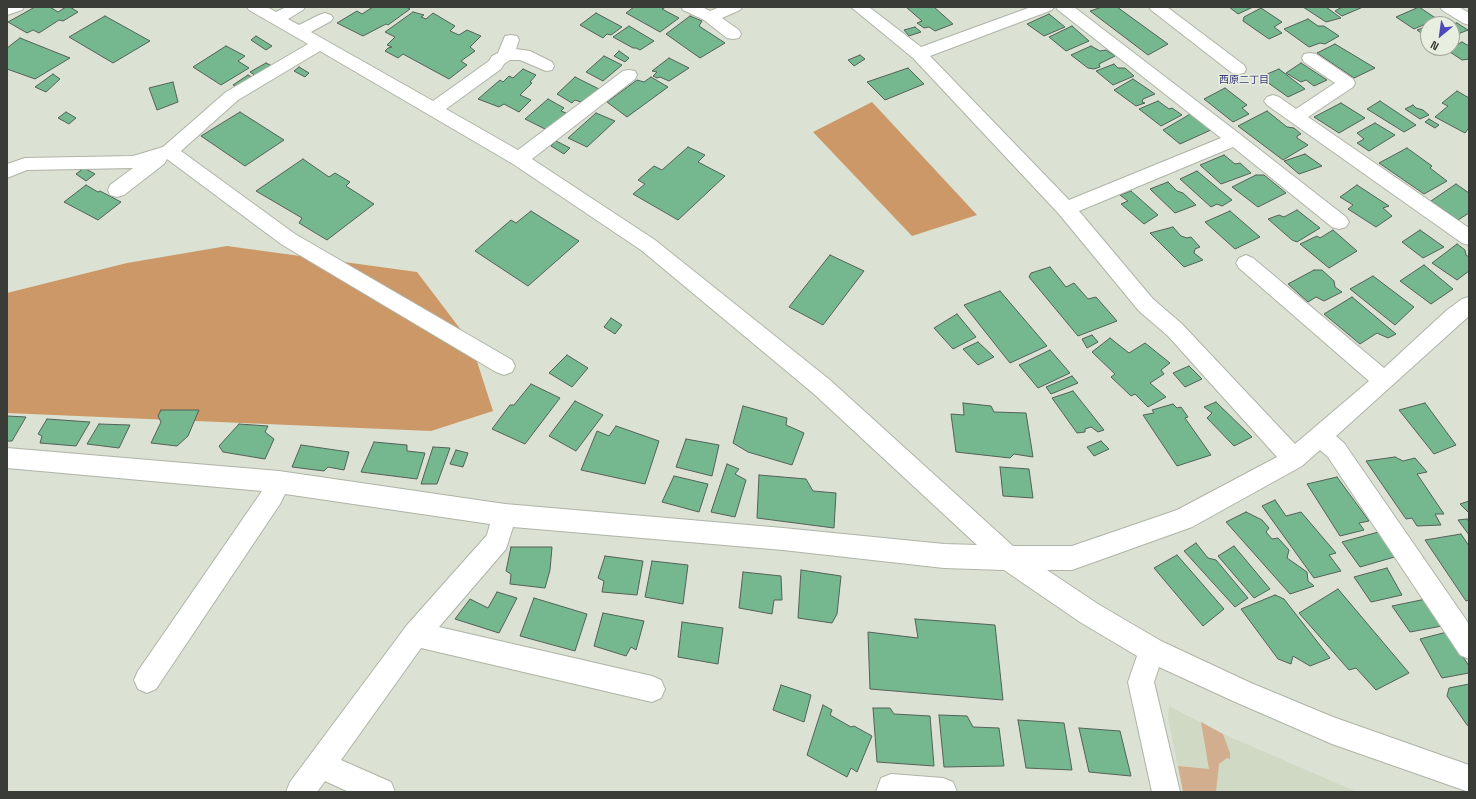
<!DOCTYPE html>
<html>
<head>
<meta charset="utf-8">
<style>
	body { margin:0 }
	#map { position:relative; width:1476px; height:799px; overflow:hidden; background:#dbe1d3; font-family:"Space Grotesk",sans-serif }
	canvas { display:block }
	.frame { position:absolute; inset:0; border:8px solid #3a3c37; pointer-events:none }
	.north { position:absolute; left:1420px; top:16px; width:40px; height:40px; box-sizing:border-box; background:#e8efe0; border:1px solid #a2a79c; border-radius:50%; rotate:209deg; font-size:11px; font-weight:700; line-height:16px; text-align:center; color:#3a3c37 }
	.north::after { content:''; display:block; margin:auto; width:14px; height:18px; background:#4e48be; clip-path:polygon(50% 0,100% 100%,50% 72%,0 100%) }
</style>
</head>
<body>
<div id="map">
<canvas width="1476" height="799"></canvas>
<div class="frame"></div>
<div class="north">N</div>
</div>
<script>
const context = document.querySelector('canvas').getContext('2d');
context.lineJoin = 'round';
function paint(path, color) { context.fillStyle = color; context.fill(path, 'evenodd'); }
const shape = rows => new Path2D(rows.map(r => 'M' + r).join(''));
function strokePath(path, color, width, dash) { context.strokeStyle = color; context.lineWidth = width; context.lineCap = dash ? 'butt' : 'round'; context.setLineDash(dash || []); context.stroke(path); }
function drawText(font, color, halo, rows, align = 'center') {
  context.font = font + ' "Space Grotesk","Noto Sans JP",sans-serif'; context.lineWidth = 3; context.setLineDash([]); context.textBaseline = 'middle'; context.strokeStyle = halo; context.fillStyle = color; for (const [text, x, y, turn = 0] of rows) {
    context.save(); context.translate(x, y); context.rotate((+turn || 0) * Math.PI / 180); context.textAlign = isNaN(turn) ? turn : align; if (halo) context.strokeText(text, 0, 0); context.fillText(text, 0, 0); context.restore();
  }
}
const built = shape([
	[1169,706,1223,734,1357,792,1183,792,1168,718]
]);
const green = shape([
	[1201,722,1223,734,1230,753,1230,759,1227,758,1219,764,1216,792,1183,792,1178,766,1209,769]
]);
const forest = shape([
	[872,102,977,215,912,236,813,132],
	[227,246,417,272,471,343,493,411,431,431,7,413,7,293,127,263]
]);
const building = shape([
	[35,7,50,7,58,12,66,7,70,7,78,12,63,21,59,20,39,33,33,30,27,33,8,22,35,7],
	[373,7,406,7,410,9,388,25,386,24,363,36,337,23,357,11,362,14,373,7],
	[634,7,666,7,662,9,679,18,660,32,626,13,634,7],
	[906,7,934,7,953,24,935,31,929,27,924,28,917,23,922,21,906,7],
	[1102,7,1117,7,1168,44,1148,55,1090,11,1102,7],
	[1229,7,1253,7,1238,14,1229,7],
	[1303,7,1326,7,1341,18,1326,22,1303,7],
	[1342,7,1363,7,1342,16,1335,11,1342,7],
	[1419,7,1437,19,1414,29,1396,17,1419,7],
	[1261,8,1282,22,1274,27,1282,33,1269,39,1243,21,1244,17,1261,8],
	[413,12,424,15,421,17,426,19,433,13,455,26,450,31,459,35,467,30,481,36,470,47,475,51,461,61,467,65,449,79,403,54,398,58,385,51,388,48,392,47,387,45,395,37,385,32,413,12],
	[596,13,622,27,611,35,607,34,603,38,580,25,596,13],
	[1049,14,1065,27,1044,36,1027,24,1049,14],
	[105,16,150,41,113,63,69,37,105,16],
	[690,16,702,21,699,26,725,43,700,58,666,34,690,16],
	[1308,19,1318,26,1324,26,1339,36,1325,44,1320,43,1309,47,1284,29,1308,19],
	[1457,23,1468,30,1458,34,1452,30,1452,24,1457,23],
	[629,26,654,41,640,50,636,48,633,48,613,37,629,26],
	[1072,26,1089,41,1066,51,1049,37,1072,26],
	[1428,26,1428,38,1417,30,1428,26],
	[915,27,921,32,909,36,904,30,915,27],
	[256,36,272,46,266,50,251,40,256,36],
	[20,38,70,58,35,79,7,69,7,48,20,38],
	[1462,42,1469,46,1469,59,1462,60,1447,50,1462,42],
	[1335,44,1375,68,1354,78,1317,53,1335,44],
	[226,46,245,56,238,61,249,68,221,85,193,67,226,46],
	[1091,46,1100,51,1106,50,1115,56,1099,64,1100,67,1094,69,1088,68,1071,55,1091,46],
	[619,51,629,58,625,62,614,56,619,51],
	[860,55,865,59,854,66,848,60,860,55],
	[604,56,622,65,603,81,586,72,604,56],
	[669,58,689,68,669,81,660,77,657,78,653,76,657,72,652,71,669,58],
	[266,63,272,66,256,76,250,72,266,63],
	[1301,63,1327,80,1314,86,1306,80,1301,82,1286,73,1301,63],
	[1114,64,1118,68,1125,68,1134,76,1113,85,1096,71,1114,64],
	[299,67,309,73,305,77,294,71,299,67],
	[908,68,924,84,885,100,867,82,908,68],
	[523,69,536,75,530,82,532,83,520,95,531,100,519,112,504,104,499,107,478,99,500,80,503,82,509,76,513,78,523,69],
	[1279,69,1305,89,1288,97,1260,77,1279,69],
	[53,74,60,79,46,92,35,87,53,74],
	[248,75,252,77,237,87,233,85,248,75],
	[575,77,599,89,581,102,575,100,572,103,557,94,575,77],
	[651,77,668,87,627,117,607,102,637,80,644,82,651,77],
	[1133,79,1155,94,1143,99,1142,102,1145,103,1136,106,1114,90,1133,79],
	[173,82,178,102,157,110,149,88,173,82],
	[1225,88,1247,105,1242,108,1249,114,1233,122,1204,99,1225,88],
	[1457,91,1469,98,1469,129,1468,129,1465,133,1435,117,1448,106,1442,103,1457,91],
	[548,99,564,108,561,111,566,113,547,130,525,119,548,99],
	[1158,101,1169,109,1172,108,1182,115,1161,126,1139,109,1158,101],
	[1380,101,1416,125,1404,132,1367,109,1380,101],
	[1341,103,1365,118,1339,133,1314,117,1341,103],
	[1413,105,1416,108,1423,110,1429,115,1420,119,1405,109,1413,105],
	[1267,111,1287,127,1294,128,1301,134,1297,136,1297,138,1308,145,1283,160,1238,126,1267,111],
	[66,112,76,118,69,124,58,118,66,112],
	[240,112,284,140,245,166,201,136,240,112],
	[596,113,615,121,587,147,568,138,596,113],
	[1192,113,1213,129,1180,144,1163,130,1192,113],
	[1429,119,1439,125,1435,128,1425,122,1429,119],
	[1375,123,1395,135,1369,151,1357,143,1364,139,1357,133,1375,123],
	[556,141,570,148,564,154,551,146,556,141],
	[688,147,705,155,698,162,725,176,678,220,633,194,645,184,638,180,654,166,662,170,688,147],
	[1407,148,1432,166,1430,168,1447,181,1424,194,1379,163,1407,148],
	[1305,154,1322,166,1299,174,1284,161,1305,154],
	[1224,155,1235,164,1240,163,1251,173,1221,184,1200,165,1224,155],
	[303,159,329,177,335,173,350,182,346,186,374,204,327,240,299,223,302,218,256,191,303,159],
	[84,168,95,174,86,181,76,174,84,168],
	[1197,171,1232,200,1222,206,1217,204,1211,207,1180,179,1197,171],
	[1256,175,1264,175,1286,193,1258,207,1232,187,1256,175],
	[1168,182,1177,191,1183,193,1196,205,1175,213,1150,189,1168,182],
	[1456,184,1469,193,1469,213,1458,220,1431,201,1456,184],
	[86,185,98,192,100,191,121,202,98,220,64,202,86,185],
	[1357,185,1389,206,1383,208,1392,216,1376,227,1348,209,1353,205,1340,197,1357,185],
	[1131,191,1158,215,1144,224,1121,204,1128,201,1120,195,1131,191],
	[1297,210,1320,228,1297,242,1292,240,1268,219,1279,215,1284,217,1297,210],
	[531,211,579,241,528,286,475,251,511,220,516,223,531,211],
	[1230,211,1260,237,1235,249,1205,222,1230,211],
	[1173,227,1181,236,1187,238,1191,237,1200,247,1195,249,1194,253,1203,260,1184,267,1150,233,1173,227],
	[1333,230,1357,251,1329,268,1300,244,1317,236,1320,238,1333,230],
	[1420,230,1444,247,1423,258,1402,242,1420,230],
	[1457,244,1465,250,1466,255,1469,257,1469,271,1457,280,1432,263,1457,244],
	[830,255,864,271,823,325,789,307,830,255],
	[1424,265,1453,289,1431,304,1400,281,1424,265],
	[1050,267,1066,287,1074,283,1088,299,1096,297,1117,321,1078,336,1029,277,1031,273,1050,267],
	[1314,270,1322,270,1334,281,1335,287,1342,292,1324,301,1316,297,1308,302,1288,284,1314,270],
	[1373,276,1414,307,1395,325,1350,289,1373,276],
	[1000,291,1047,346,1010,363,964,305,1000,291],
	[1352,297,1396,334,1388,338,1377,333,1360,344,1324,314,1352,297],
	[957,314,976,337,953,349,934,328,957,314],
	[611,318,622,325,615,334,604,327,611,318],
	[1092,335,1098,342,1087,348,1082,339,1092,335],
	[1110,338,1129,353,1145,343,1170,363,1161,370,1164,374,1150,383,1166,397,1148,407,1135,394,1131,396,1111,377,1115,374,1092,352,1110,338],
	[978,342,994,357,978,365,963,349,978,342],
	[1050,350,1070,373,1038,388,1019,365,1050,350],
	[567,355,588,368,572,387,549,373,567,355],
	[1189,366,1202,379,1185,387,1173,373,1189,366],
	[1072,376,1078,383,1051,394,1046,387,1072,376],
	[531,384,560,398,525,444,492,429,510,405,514,405,531,384],
	[1073,391,1104,430,1098,432,1091,427,1085,429,1085,432,1077,433,1052,398,1073,391],
	[575,401,603,415,576,451,549,436,575,401],
	[1216,402,1252,437,1234,446,1207,418,1212,413,1204,407,1216,402],
	[963,403,991,406,994,412,1026,413,1033,457,1014,454,1010,458,956,452,951,414,964,415,963,403],
	[1425,403,1456,445,1434,454,1399,410,1425,403],
	[1173,404,1177,408,1181,407,1188,417,1185,418,1211,455,1177,466,1143,415,1154,413,1152,410,1173,404],
	[743,406,787,418,786,425,804,433,792,465,748,452,733,443,743,406],
	[161,410,199,410,188,436,177,446,151,443,161,422,158,416,161,410],
	[7,416,26,417,12,441,7,441,7,416],
	[47,419,90,422,76,446,40,443,42,436,38,434,47,419],
	[99,424,130,425,119,448,87,444,99,424],
	[239,424,268,426,265,432,274,439,265,459,223,452,219,446,239,424],
	[616,426,659,441,645,484,581,470,597,431,609,436,616,426],
	[686,439,719,445,712,476,676,467,686,439],
	[1101,441,1109,449,1094,456,1087,447,1101,441],
	[374,442,407,445,407,451,425,453,417,479,361,472,374,442],
	[301,445,349,452,344,470,328,467,324,471,292,467,301,445],
	[433,447,450,448,437,484,421,484,433,447],
	[456,450,468,453,463,467,450,464,456,450],
	[1395,457,1403,461,1415,458,1427,472,1417,474,1444,514,1435,514,1441,525,1417,526,1412,518,1406,519,1366,461,1395,457],
	[727,464,739,469,735,474,746,480,735,517,711,512,727,464],
	[1000,467,1029,469,1033,498,1003,496,1000,467],
	[759,475,806,479,813,491,836,493,834,528,757,518,759,475],
	[674,476,708,484,699,512,662,502,674,476],
	[1337,477,1369,521,1359,523,1364,530,1340,536,1307,484,1337,477],
	[1275,500,1286,516,1301,512,1336,553,1329,555,1341,571,1314,578,1262,506,1275,500],
	[1469,501,1469,513,1460,504,1469,501],
	[1246,512,1262,520,1269,528,1266,532,1272,539,1278,538,1289,550,1287,558,1307,572,1308,581,1314,586,1290,594,1226,522,1246,512],
	[1467,519,1469,522,1469,535,1458,520,1467,519],
	[1382,531,1398,556,1360,567,1342,542,1382,531],
	[1461,534,1469,546,1469,600,1466,601,1425,540,1461,534],
	[1196,543,1208,558,1216,560,1248,598,1235,607,1184,551,1196,543],
	[1234,546,1270,589,1254,598,1218,556,1234,546],
	[511,547,552,547,550,570,545,588,510,584,511,574,506,571,511,547],
	[1177,555,1224,609,1203,626,1154,568,1177,555],
	[605,556,643,561,637,595,602,592,604,581,598,578,605,556],
	[652,561,688,565,683,604,645,597,652,561],
	[1387,568,1402,595,1371,602,1354,577,1387,568],
	[801,570,841,576,837,614,832,623,798,618,801,570],
	[743,572,781,576,782,600,774,600,772,614,739,608,743,572],
	[1338,589,1409,673,1376,690,1356,668,1349,670,1299,613,1338,589],
	[497,592,517,598,499,633,455,619,470,599,488,608,497,592],
	[1275,595,1284,599,1330,658,1310,666,1293,656,1291,664,1278,659,1241,609,1275,595],
	[534,598,587,614,575,651,520,636,534,598],
	[1426,599,1442,626,1410,632,1392,606,1426,599],
	[603,613,644,621,636,650,631,647,626,656,594,646,603,613],
	[915,619,995,625,1003,700,870,689,868,632,918,638,915,619],
	[682,622,723,628,718,664,678,657,682,622],
	[1447,632,1469,666,1469,673,1442,678,1420,639,1447,632],
	[1469,684,1469,726,1467,725,1447,696,1449,688,1469,684],
	[781,685,811,695,804,722,773,710,781,685],
	[823,705,832,710,830,715,851,727,854,726,872,736,857,772,851,768,847,777,807,755,823,705],
	[873,708,890,708,894,714,930,716,934,766,877,762,873,708],
	[939,715,967,716,973,727,999,728,1004,766,944,767,939,715],
	[1018,720,1064,723,1072,770,1026,768,1018,720],
	[1079,728,1120,731,1131,776,1089,772,1079,728]
]);
const minor = shape([
	[7,7,24,7,22,10,7,15,7,7],
	[247,7,267,7,276,12,286,7,305,7,303,10,288,19,299,25,319,15,325,13,331,15,333,18,331,21,311,32,433,101,489,61,492,56,498,53,505,36,511,35,517,36,519,40,516,49,530,51,552,62,554,66,552,70,546,71,520,60,510,60,504,64,501,69,446,109,518,150,623,71,629,70,635,71,637,75,635,79,532,159,655,240,830,380,1013,546,1072,546,1177,510,1277,457,1168,336,1139,311,1059,214,913,58,851,7,869,7,921,47,1031,7,1054,7,1052,10,930,56,1069,200,1221,138,1058,10,1056,7,1074,7,1241,135,1346,217,1349,222,1346,227,1339,229,1332,227,1233,147,1079,211,1153,299,1182,324,1295,444,1369,381,1239,268,1236,263,1239,258,1246,255,1253,258,1384,368,1447,310,1462,299,1469,297,1469,316,1336,436,1344,443,1469,624,1469,659,1460,655,1328,457,1320,450,1302,466,1192,527,1072,570,1047,570,1098,604,1161,641,1251,683,1333,717,1469,765,1469,792,1332,744,1233,701,1159,667,1154,682,1180,792,1152,792,1128,682,1137,656,1080,622,1004,570,944,568,783,550,513,527,506,549,439,627,652,676,661,680,665,689,661,698,652,702,421,648,341,760,391,782,395,792,349,792,325,781,317,792,286,792,290,782,407,625,487,535,490,524,285,494,280,504,156,689,147,693,138,689,134,680,138,671,262,491,7,468,7,448,279,471,505,504,783,528,944,544,977,545,814,394,641,250,513,164,320,51,238,100,181,151,295,234,512,360,515,366,512,372,504,375,496,372,281,244,167,159,164,164,124,195,117,197,110,195,108,190,110,185,133,168,27,170,7,178,7,164,25,158,133,156,163,147,226,92,308,44,249,10,247,7],
	[681,7,702,7,710,11,720,7,742,7,740,10,722,18,739,30,741,34,739,38,733,39,727,38,704,20,683,10,681,7],
	[1149,7,1167,7,1244,65,1246,69,1244,73,1238,74,1232,73,1151,10,1149,7],
	[1440,7,1459,7,1469,13,1469,25,1463,23,1442,10,1440,7],
	[1310,53,1316,54,1353,79,1355,83,1353,87,1308,117,1469,228,1469,245,1462,243,1267,105,1264,101,1267,97,1273,95,1279,97,1296,109,1335,83,1304,62,1302,58,1304,54,1310,53],
	[891,774,943,778,953,782,957,792,876,792,881,778,891,774]
]);
const farNeighbourhoodnames = [
	["西原二丁目",1244,80]
];
paint(built, '#d0d9c4');
paint(green, '#d2ae8f');
paint(forest, '#cc9867');
paint(building, '#75b78e');
strokePath(building, '#546158', 1);
strokePath(minor, '#aeb4a6', 2);
paint(minor, '#fff');
drawText('10px', '#3a3b77', '#e8efe0', farNeighbourhoodnames);
</script>
</body>
</html>
